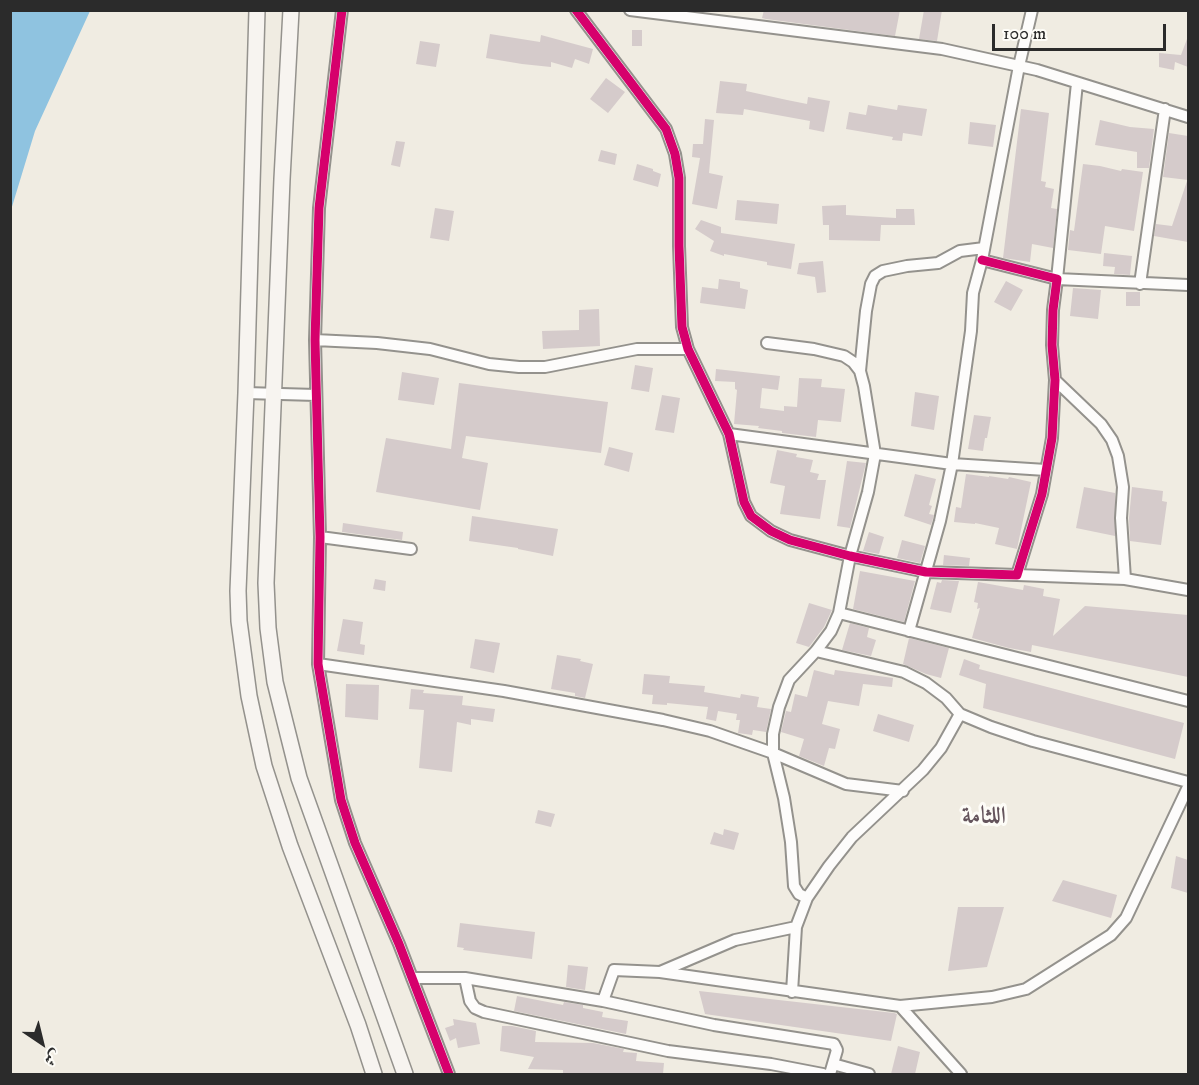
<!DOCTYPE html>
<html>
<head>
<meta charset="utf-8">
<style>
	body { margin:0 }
	#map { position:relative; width:1199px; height:1085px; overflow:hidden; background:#f0ece2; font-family:"IM FELL DW Pica",Amiri,serif }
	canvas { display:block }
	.frame { position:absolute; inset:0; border:12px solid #2b2b2b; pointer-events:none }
	.north { position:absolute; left:12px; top:1013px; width:60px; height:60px; -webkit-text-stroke:4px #fdfcf7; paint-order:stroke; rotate:145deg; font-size:16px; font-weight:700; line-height:24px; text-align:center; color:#2b2b2b }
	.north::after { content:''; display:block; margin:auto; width:21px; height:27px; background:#2b2b2b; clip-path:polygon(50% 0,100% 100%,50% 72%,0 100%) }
	.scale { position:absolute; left:992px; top:24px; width:174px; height:27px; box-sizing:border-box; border:3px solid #2b2b2b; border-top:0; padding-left:8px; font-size:18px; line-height:21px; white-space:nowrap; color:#2b2b2b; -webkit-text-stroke:4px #fdfcf7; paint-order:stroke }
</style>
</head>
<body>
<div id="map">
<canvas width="1199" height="1085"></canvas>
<div class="frame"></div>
<div class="north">ش</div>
<div class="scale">100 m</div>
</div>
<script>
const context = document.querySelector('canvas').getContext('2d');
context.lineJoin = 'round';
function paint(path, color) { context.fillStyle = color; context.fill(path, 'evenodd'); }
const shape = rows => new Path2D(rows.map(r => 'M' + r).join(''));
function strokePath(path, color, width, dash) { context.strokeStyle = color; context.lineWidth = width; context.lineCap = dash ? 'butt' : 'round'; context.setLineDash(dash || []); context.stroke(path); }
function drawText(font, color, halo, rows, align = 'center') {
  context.font = font + ' "IM FELL DW Pica",Amiri,serif'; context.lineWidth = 6; context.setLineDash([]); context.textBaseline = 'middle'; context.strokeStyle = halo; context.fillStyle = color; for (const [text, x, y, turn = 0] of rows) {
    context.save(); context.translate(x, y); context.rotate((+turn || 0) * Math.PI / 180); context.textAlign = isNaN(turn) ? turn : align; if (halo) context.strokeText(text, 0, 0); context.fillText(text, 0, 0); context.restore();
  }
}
const water = shape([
	[11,10,90,11,35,131,11,210]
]);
const building = shape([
	[764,10,900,10,895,36,766,19,762,18],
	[924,10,942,10,937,41,919,39],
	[632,30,642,30,642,46,632,46],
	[490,34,540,42,541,35,593,49,589,64,575,59,572,68,551,62,551,67,522,64,486,58],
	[1187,39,1188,67,1175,62,1174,70,1159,67,1159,53,1181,55],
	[420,41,440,44,436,67,416,64],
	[606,78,625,92,608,113,590,99],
	[720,81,747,84,746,91,787,100,807,104,808,97,830,101,824,132,809,129,810,121,744,109,743,115,716,113],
	[868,105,897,110,898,105,927,109,922,136,903,133,902,141,892,140,893,137,846,129,849,112,866,115],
	[1021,109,1049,113,1041,181,1046,182,1045,187,1054,189,1051,208,1057,209,1053,248,1032,244,1030,262,1003,258],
	[705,119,714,120,709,173,723,176,717,209,692,204,700,158,692,157,693,144,703,144],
	[1100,120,1130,127,1154,129,1149,168,1137,168,1137,152,1095,145],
	[970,122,996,125,993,147,968,144],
	[1169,133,1188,136,1188,180,1163,177],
	[396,141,405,142,400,167,391,165],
	[601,150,617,154,615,165,598,161],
	[637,164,653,169,653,171,661,174,658,187,633,180],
	[1083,164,1100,166,1121,171,1122,169,1143,172,1134,231,1105,226,1101,254,1068,250,1070,230,1074,231],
	[1187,181,1188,242,1154,236,1156,224,1172,226],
	[737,200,779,204,777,224,735,220],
	[846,205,846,215,896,218,896,209,914,209,915,225,881,225,880,241,829,240,829,225,823,225,822,206],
	[435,208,454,211,449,241,430,238],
	[701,220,721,227,721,233,795,244,791,269,767,265,767,262,724,254,724,256,710,251,714,241,695,229],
	[1104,253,1132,256,1130,275,1114,274,1115,267,1103,266],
	[823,261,826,292,817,293,815,277,797,274,799,263],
	[719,279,740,282,740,288,748,290,745,309,700,303,702,287,718,289],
	[1006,281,1023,290,1011,311,994,302],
	[1073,288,1101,290,1098,319,1070,316],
	[1126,292,1140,292,1140,306,1126,306],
	[599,309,600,346,543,349,542,331,579,330,579,310],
	[635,365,653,368,649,392,631,389],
	[716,369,780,376,778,390,762,388,760,408,784,411,784,406,797,407,799,378,822,379,821,387,845,389,841,422,818,420,816,437,782,433,782,431,758,428,759,426,734,424,737,390,735,389,735,382,715,381],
	[402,372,439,378,434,405,398,400],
	[459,383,608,402,601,453,466,436,462,458,488,463,480,510,376,492,386,438,451,449],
	[915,392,939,396,934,430,911,426],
	[662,395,680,398,674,433,655,430],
	[974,415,991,417,987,438,985,438,983,451,968,449],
	[609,447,633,453,629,472,604,465],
	[777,450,797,454,796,457,813,460,810,472,819,474,817,480,826,480,820,519,780,514,785,486,770,483],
	[847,461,866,463,850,528,837,526],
	[915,474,936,479,929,505,932,506,929,514,934,515,931,525,904,516],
	[966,474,989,477,989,476,1008,479,1009,477,1031,482,1017,549,995,544,999,528,975,523,975,524,954,522,956,507,961,508],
	[1084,487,1115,493,1115,536,1076,528],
	[1132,487,1163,491,1162,501,1167,502,1161,545,1130,541,1129,518],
	[472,516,558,529,553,556,518,549,518,548,469,541],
	[343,523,403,532,402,540,342,532],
	[869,532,884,537,879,554,863,551],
	[902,540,925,546,920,563,897,558],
	[944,555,970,558,969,566,943,565],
	[860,571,915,581,904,622,853,609],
	[375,579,386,581,385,591,373,589],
	[942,580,959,581,951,613,930,609,937,582,941,583],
	[978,582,1023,590,1024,585,1044,589,1043,596,1060,599,1053,636,1085,606,1188,615,1188,677,1032,645,1031,652,1009,648,972,638,980,608,977,609,978,603,974,602],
	[809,603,832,610,824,627,809,647,796,643],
	[343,619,363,622,360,644,365,645,364,655,337,651],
	[850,623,869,628,867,637,876,640,871,656,842,650],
	[909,638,949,648,941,678,926,674,903,664],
	[475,639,500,643,494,673,470,668],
	[557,655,581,659,580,661,593,664,585,698,575,696,575,693,551,689],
	[964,659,980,665,979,669,1184,723,1175,759,983,708,986,684,959,675],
	[814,670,834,675,835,670,893,678,892,687,863,684,859,706,828,701,822,724,840,729,835,749,829,748,824,766,799,756,804,739,781,732,786,711,791,712,795,694,807,697],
	[644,674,670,676,669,683,705,686,704,692,740,698,741,694,759,697,757,707,771,709,766,732,753,730,752,735,738,733,740,720,736,720,737,714,718,711,716,721,706,719,708,707,667,703,667,705,652,704,653,695,642,694],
	[346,684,379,685,378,720,345,717],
	[411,689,424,690,423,693,463,696,462,705,495,709,493,722,471,719,471,725,457,722,452,772,419,768,424,710,409,709],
	[878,714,914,725,909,742,873,731],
	[538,810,555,814,551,827,535,823],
	[724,829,739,833,734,850,710,844,714,832,723,835],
	[1176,856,1188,860,1188,893,1171,888],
	[1063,880,1117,895,1111,918,1052,901],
	[958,907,1004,907,987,967,948,971],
	[460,923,535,932,532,959,463,950,464,948,457,947],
	[568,965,588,967,585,990,566,987],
	[699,991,894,1013,897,1014,891,1041,705,1014],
	[517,996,563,1005,564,1002,583,1005,583,1008,603,1012,602,1017,628,1021,626,1034,514,1011],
	[453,1019,476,1023,480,1044,458,1048,456,1038,450,1041,445,1028,454,1025],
	[502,1026,512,1026,536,1031,535,1042,593,1043,624,1049,623,1052,637,1053,636,1061,664,1063,663,1074,563,1074,563,1070,528,1069,534,1057,500,1051],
	[898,1046,920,1052,915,1074,891,1074]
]);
const minor = shape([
	[342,10,319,208,315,340,320,537,318,664,341,800,355,843,399,944,449,1074],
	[576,10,666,129,675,154,679,178,679,246,682,327,688,349,729,434,744,502,751,516,771,531,790,540,850,556,926,572,1017,575,1042,494,1052,438,1055,380,1052,345,1053,310,1057,279,982,260],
	[630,10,942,49,1037,70,1188,117],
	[1077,83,1057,279,1188,285],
	[1140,284,1165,109],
	[315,340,377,343,430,349,489,364,519,367,545,367,637,349,688,349],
	[767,343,814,349,844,356,853,362,860,371,864,386,875,454,868,492,850,556,839,613,831,631,816,651,789,680,779,707,773,734,773,753,784,798,791,842,794,886,799,894,807,898],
	[860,371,866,311,871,284,875,276,883,271,907,266,938,263,960,251,984,248],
	[1055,380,1101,424,1112,440,1118,456,1123,487,1121,518,1125,579],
	[246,393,316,395],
	[729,434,952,464,1046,470],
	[320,537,411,549],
	[1017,575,1125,579,1188,590],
	[839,613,1188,701],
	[909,631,940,521,952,464,971,331,973,293,982,260,1019,66,1032,10],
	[816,651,904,672,926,683,946,698,960,714],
	[318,664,504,691,663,720,710,731,773,753,846,784,903,791],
	[660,972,900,1006,992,997,1026,989,1111,935,1126,918,1188,787],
	[412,978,465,978,603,1001,614,970,660,972,735,940,796,927],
	[465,978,470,1001,475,1008,484,1012,668,1051,771,1064,823,1074],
	[792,992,796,927,807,898,829,866,852,837,923,770,941,748,960,714,991,727,1033,741,1188,782],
	[603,1001,714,1025,834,1044,837,1050,830,1074],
	[900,1006,961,1074],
	[833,1064,869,1074]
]);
const secondary = shape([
	[257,10,246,393,238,591,239,621,249,696,264,766,290,846,358,1025,374,1074],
	[291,10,282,179,266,583,268,628,275,682,299,778,405,1074]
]);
const cycleway = shape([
	[342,10,319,208,315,340,320,537,318,664,341,800,355,843,399,944,449,1074],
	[576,10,666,129,675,154,679,178,679,246,682,327,688,349,729,434,744,502,751,516,771,531,790,540,850,556,926,572,1017,575,1042,494,1052,438,1055,380,1052,345,1053,310,1057,279,982,260]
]);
const districtNames = [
	["اللثامة",984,818]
];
paint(water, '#8fc3e0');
paint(building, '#d5cbcb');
strokePath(minor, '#94928d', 14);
strokePath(secondary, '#94928d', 18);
strokePath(minor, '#fdfcfb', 10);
strokePath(secondary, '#f7f4f0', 15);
strokePath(cycleway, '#d6006c', 9);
drawText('bold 24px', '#64545c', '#fdfcf7', districtNames);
</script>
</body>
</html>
